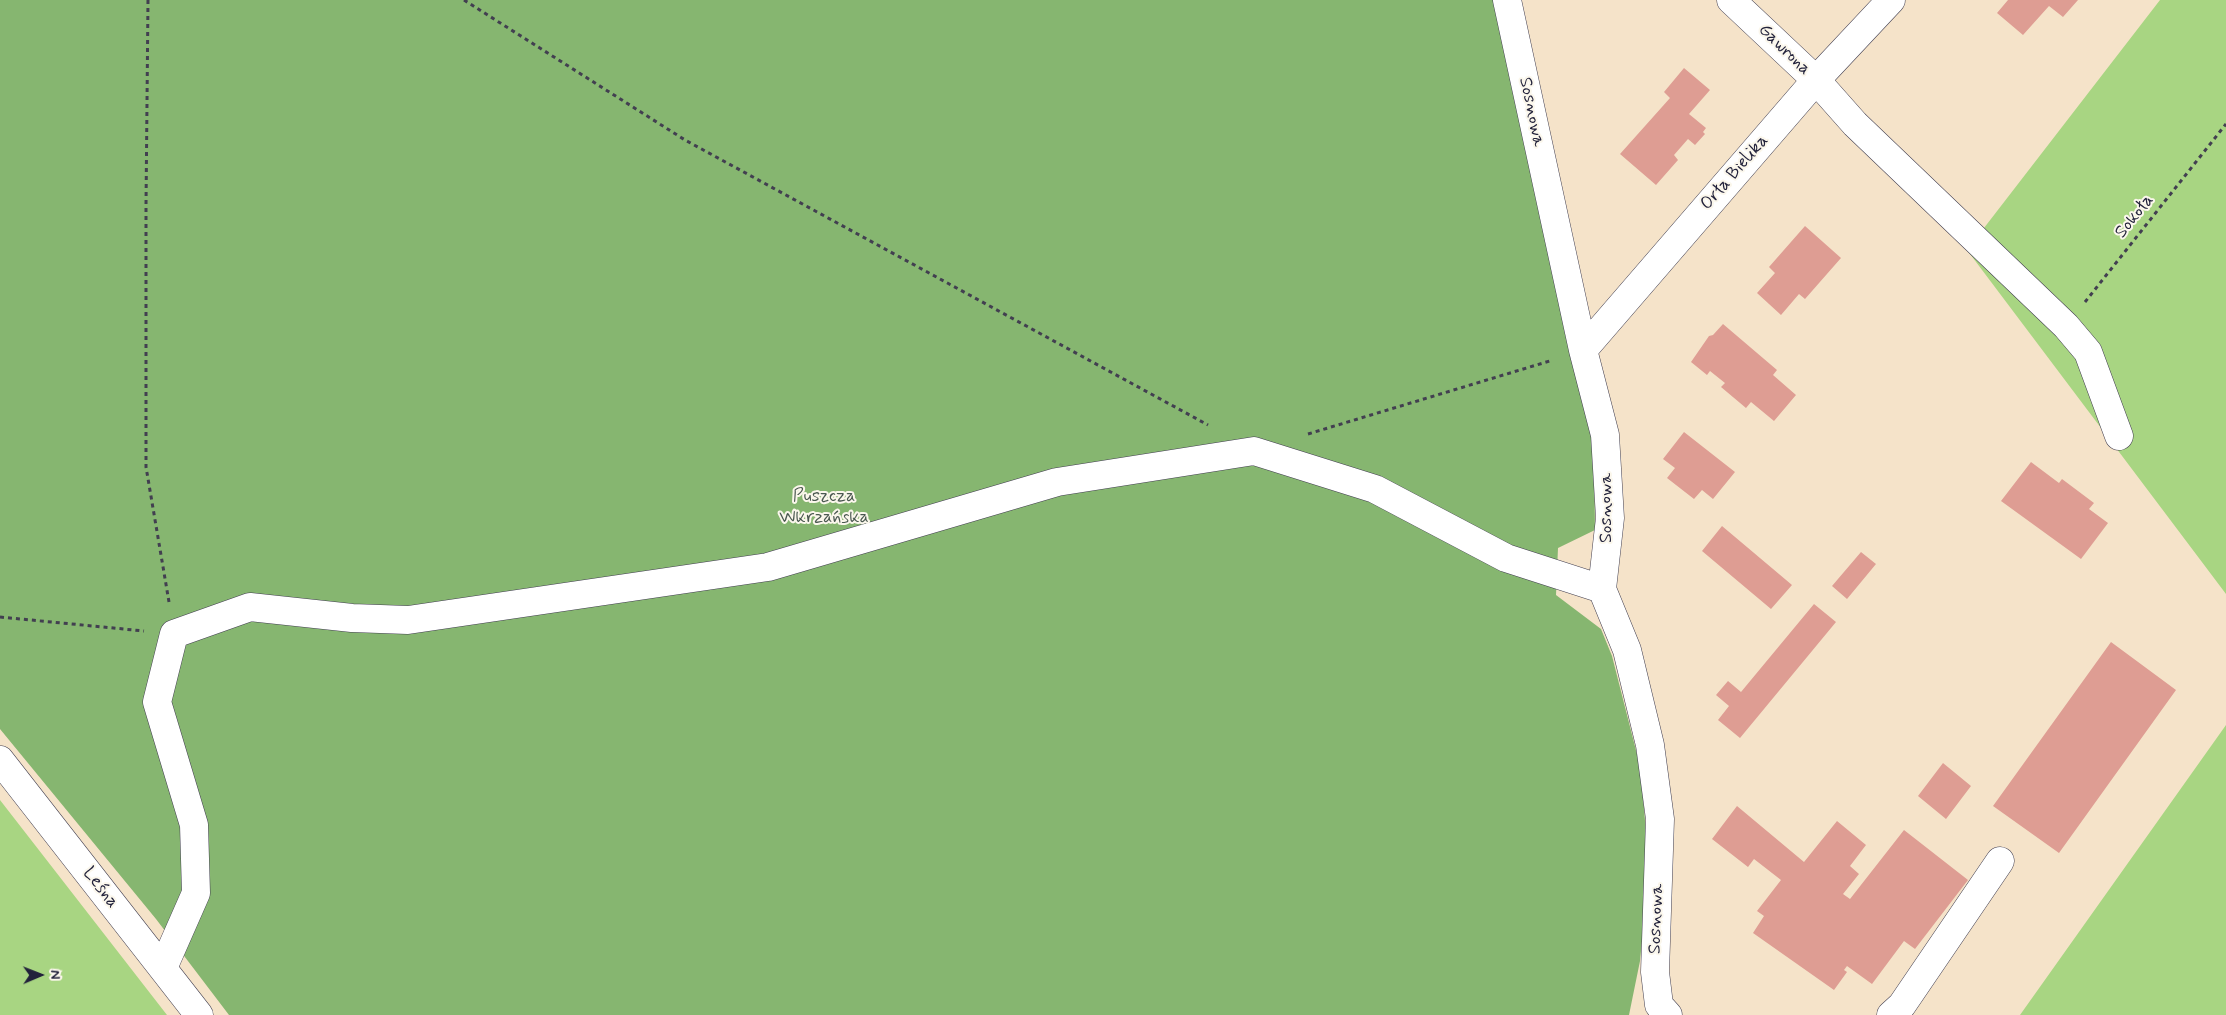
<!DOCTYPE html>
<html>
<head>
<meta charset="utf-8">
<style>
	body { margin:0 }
	#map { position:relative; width:2226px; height:1015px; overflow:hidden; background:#f5e3c9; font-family:Mynerve,sans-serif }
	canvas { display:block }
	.north { position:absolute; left:15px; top:950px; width:50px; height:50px; -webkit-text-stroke:4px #fbf7ec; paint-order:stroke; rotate:89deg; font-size:14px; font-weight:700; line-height:20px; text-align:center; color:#22223b }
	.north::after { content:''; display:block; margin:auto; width:18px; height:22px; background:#22223b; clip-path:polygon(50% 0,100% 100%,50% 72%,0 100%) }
</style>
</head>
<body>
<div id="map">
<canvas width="2226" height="1015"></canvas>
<div class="north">N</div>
</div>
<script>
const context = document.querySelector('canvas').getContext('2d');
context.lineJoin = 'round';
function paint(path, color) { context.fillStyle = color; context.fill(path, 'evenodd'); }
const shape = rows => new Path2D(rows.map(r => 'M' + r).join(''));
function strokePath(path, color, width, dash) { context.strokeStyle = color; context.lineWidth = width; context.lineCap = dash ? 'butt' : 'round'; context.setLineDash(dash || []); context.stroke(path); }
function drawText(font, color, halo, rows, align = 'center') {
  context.font = font + ' Mynerve,sans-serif'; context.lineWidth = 4; context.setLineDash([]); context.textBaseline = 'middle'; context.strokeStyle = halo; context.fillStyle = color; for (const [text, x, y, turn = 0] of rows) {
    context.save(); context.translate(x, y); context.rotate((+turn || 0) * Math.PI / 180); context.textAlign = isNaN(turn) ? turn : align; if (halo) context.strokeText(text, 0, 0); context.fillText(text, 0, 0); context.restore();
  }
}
const green = shape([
	[2160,0,2226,0,2226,594,1967,250],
	[2226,725,2226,1015,2020,1015],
	[0,800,167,1015,0,1015]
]);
const forest = shape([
	[0,0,1494,0,1594,437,1595,530,1558,548,1556,595,1601,629,1612,656,1641,770,1649,871,1640,961,1629,1015,229,1015,156,919,0,729]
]);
const building = shape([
	[2008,0,2078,0,2063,17,2049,6,2023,35,1997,13],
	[1684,68,1710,90,1689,114,1706,128,1703,132,1705,134,1695,145,1688,139,1674,155,1678,160,1656,185,1620,154,1670,98,1664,92],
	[1805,226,1841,258,1805,299,1799,294,1781,315,1757,293,1775,273,1769,267],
	[1723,324,1777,370,1773,375,1796,395,1774,421,1751,402,1746,408,1721,387,1725,383,1710,371,1707,375,1691,362,1709,336,1713,335],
	[1684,432,1735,472,1713,499,1702,490,1694,499,1667,478,1675,468,1663,459],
	[2031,462,2059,483,2062,479,2094,503,2089,509,2108,523,2081,559,2001,501],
	[1722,526,1792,585,1771,609,1702,551],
	[1861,552,1876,564,1847,599,1832,586],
	[1814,604,1836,622,1740,738,1718,720,1729,706,1716,695,1728,681,1741,692],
	[2111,642,2176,690,2059,853,1993,806],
	[1943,763,1971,786,1946,819,1918,796],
	[1737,806,1804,862,1837,821,1866,845,1850,866,1859,874,1843,894,1850,899,1904,830,1968,880,1915,949,1904,941,1872,984,1847,966,1844,970,1847,972,1834,990,1753,933,1764,916,1757,911,1781,880,1754,859,1748,867,1712,839]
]);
const path = shape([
	[148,0,146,206,146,467,169,602],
	[464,0,685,140,1208,425],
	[2085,302,2226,124],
	[1308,434,1553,360],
	[0,617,144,631]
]);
const minor = shape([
	[1507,0,1583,350,1605,435,1610,518,1602,589,1627,650,1650,745,1660,819,1655,972,1659,1005,1668,1015],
	[1731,0,1816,80,1855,124,2066,326,2088,352,2119,436],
	[1583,350,1816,80,1891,0],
	[0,760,199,1015],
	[163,968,196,893,194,825,157,702,174,634,250,607,352,618,408,620,768,567,1057,482,1254,451,1375,489,1506,558,1602,589],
	[1891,1015,1902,1005,2000,861]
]);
const streetNames = [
	["Gawrona",1784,50,44],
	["Sosnowa",1531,112,78],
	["Orła Bielika",1735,173,-49],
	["Sokoła",2135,217,-51],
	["Sosnowa",1607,508,-90],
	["Leśna",100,888,52],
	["Sosnowa",1657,919,-88]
];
const parkNames = [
	["Puszcza",824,497],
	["Wkrzańska",824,518]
];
paint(green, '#a8d582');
paint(forest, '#86b670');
paint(building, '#de9d93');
strokePath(minor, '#423f50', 29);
strokePath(path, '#423f50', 3, [4, 4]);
strokePath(minor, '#fff', 28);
drawText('18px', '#22223b', '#fbf7ec', streetNames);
drawText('18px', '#4a5850', '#fbf7ec', parkNames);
</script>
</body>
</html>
